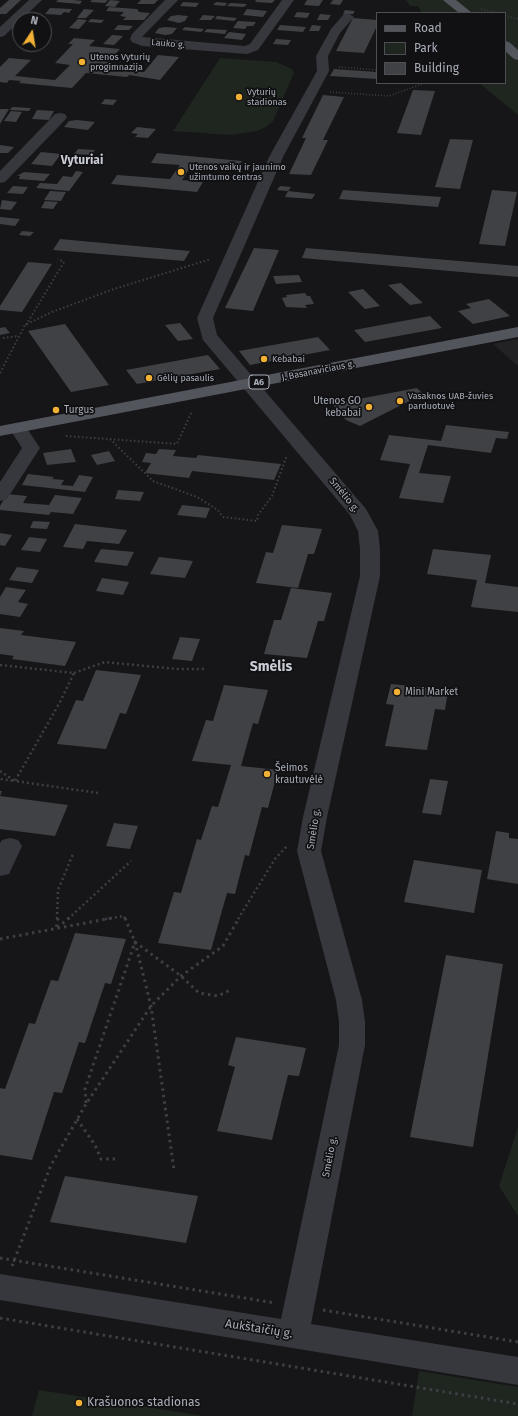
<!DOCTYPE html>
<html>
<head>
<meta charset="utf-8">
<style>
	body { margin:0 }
	#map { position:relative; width:518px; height:1416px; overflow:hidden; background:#161618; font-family:"Fira Sans",sans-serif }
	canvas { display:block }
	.legend { position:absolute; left:376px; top:12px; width:130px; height:72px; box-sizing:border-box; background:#111113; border:1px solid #4d4f55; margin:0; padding:5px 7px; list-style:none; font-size:12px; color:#a8adb8 }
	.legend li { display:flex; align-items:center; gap:8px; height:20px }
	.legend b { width:20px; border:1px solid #4d4f55 }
	.north { position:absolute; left:12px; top:12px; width:40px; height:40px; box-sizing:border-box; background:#111113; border:1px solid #4d4f55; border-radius:50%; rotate:12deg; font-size:11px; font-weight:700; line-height:16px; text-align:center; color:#a8adb8 }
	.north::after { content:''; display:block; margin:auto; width:14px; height:18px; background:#f2b134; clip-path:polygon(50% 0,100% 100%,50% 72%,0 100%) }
</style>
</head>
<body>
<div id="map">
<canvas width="518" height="1416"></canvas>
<ul class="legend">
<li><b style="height:5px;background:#53555c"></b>Road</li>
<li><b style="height:11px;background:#1e261f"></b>Park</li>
<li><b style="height:11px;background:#404145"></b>Building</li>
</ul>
<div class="north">N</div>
</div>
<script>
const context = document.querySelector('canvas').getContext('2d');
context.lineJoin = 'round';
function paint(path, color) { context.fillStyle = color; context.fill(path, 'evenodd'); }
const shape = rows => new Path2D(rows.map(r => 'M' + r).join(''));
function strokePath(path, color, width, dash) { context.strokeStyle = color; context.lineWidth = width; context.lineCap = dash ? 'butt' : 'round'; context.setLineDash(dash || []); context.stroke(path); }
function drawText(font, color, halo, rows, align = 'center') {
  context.font = font + ' "Fira Sans",sans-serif'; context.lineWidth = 3.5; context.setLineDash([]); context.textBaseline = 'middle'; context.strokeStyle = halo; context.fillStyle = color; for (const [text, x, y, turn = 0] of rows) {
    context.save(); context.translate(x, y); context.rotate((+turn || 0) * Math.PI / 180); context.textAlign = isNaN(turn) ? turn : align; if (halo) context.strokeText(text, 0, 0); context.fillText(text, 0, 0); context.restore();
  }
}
const built = shape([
	[518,339,518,366,493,344]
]);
const green = shape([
	[406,0,518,0,518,115,479,83,505,83,505,13,422,13,418,6,410,6],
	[220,58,276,62,292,69,294,73,273,121,266,127,257,131,230,135,173,131],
	[518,1127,518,1216,499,1186],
	[419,1371,518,1387,518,1416,412,1416],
	[39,1390,204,1416,32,1416]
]);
const building = shape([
	[9,0,21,0,6,14,0,14,0,8],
	[58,0,74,0,82,1,80,4,56,2],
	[92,0,108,0,105,3,90,2],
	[110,0,120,1,115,7,105,6],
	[141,0,158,0,154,4,137,4],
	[256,0,275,0,272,3,255,2],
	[307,0,323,0,319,6,304,5],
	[333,0,343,0,340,5,330,4],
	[183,2,199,3,196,7,180,6],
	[216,2,227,3,225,6,213,5],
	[230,3,247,4,244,7,227,6],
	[109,7,137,9,139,12,150,13,144,20,123,20,126,17,120,16,124,12,106,11],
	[50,8,72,9,69,13,64,12,61,15,45,14],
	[84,9,94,10,86,18,77,18],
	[247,9,267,11,263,17,243,15],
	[345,10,355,11,353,14,343,14],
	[297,12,310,13,307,18,294,17],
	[320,14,331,15,328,20,317,20],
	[203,15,215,16,211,20,199,20],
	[171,16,178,15,188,16,185,21,179,23,167,20],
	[217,16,237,18,234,21,215,19],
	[353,18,377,20,377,26,364,53,336,51],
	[78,19,87,20,79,29,69,28],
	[91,19,104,20,101,23,88,22],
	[238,21,256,22,253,26,247,26,245,29,233,28],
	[118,25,133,26,129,30,114,30],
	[280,25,306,27,303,32,277,30],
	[312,25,321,26,319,31,309,31],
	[165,27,177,28,172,34,165,35,155,33,159,28],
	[185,27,204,29,201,32,182,30],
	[207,29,227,30,225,34,204,32],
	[229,32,246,34,242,40,224,38],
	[112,35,123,36,114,45,103,44],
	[74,38,95,40,89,46,120,49,103,68,144,72,158,55,179,57,160,80,129,75,127,77,86,73,72,88,19,83,21,81,9,80,7,83,0,82,0,67,9,58,31,60,15,76,55,80,70,65,55,63,73,44,68,44],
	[276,39,291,40,288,45,273,44],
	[334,69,377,72,377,79,330,76],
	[413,90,435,91,421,135,397,133],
	[323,95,344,97,323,140,328,140,311,175,289,174,306,138,302,138],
	[105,99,117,100,113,105,101,104],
	[12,107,31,108,29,111,10,110],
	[0,109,9,109,0,124],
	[37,110,54,111,49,120,32,119],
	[11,111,22,112,16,122,4,121],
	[77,120,95,122,88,130,64,127,69,121],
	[137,127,156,129,148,138,135,137,138,134,131,133],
	[450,139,473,140,460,189,435,187],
	[0,145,14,147,8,153,0,153],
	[78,149,95,150,92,155,74,154],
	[41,152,61,154,52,166,31,164],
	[157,153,242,161,236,170,191,166,182,180,203,182,197,192,111,184,117,175,170,179,180,165,151,163],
	[76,171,83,172,69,191,36,188,40,183,57,184,63,176,72,177],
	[24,172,50,174,44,181,19,179,20,176,17,176],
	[13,186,28,187,23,194,7,193],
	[280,186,291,187,288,191,277,190],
	[343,190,441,197,438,207,339,199],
	[492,190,517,192,505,246,479,244],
	[50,191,66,192,61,201,44,200],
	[288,191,315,194,312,199,285,197],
	[2,200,17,202,11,210,0,209],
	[45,201,58,202,53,209,41,208],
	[0,217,20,219,15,226,0,224],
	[22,231,34,232,30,236,19,235],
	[60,239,190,251,184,261,53,250],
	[254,248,279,250,253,311,225,308],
	[306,248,518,266,518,277,302,258],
	[28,262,52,264,22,312,0,310,0,306],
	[299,275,302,282,276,284,273,276],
	[401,283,423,303,410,305,388,285],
	[363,289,380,306,365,309,348,292],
	[305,293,307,296,310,296,314,304,305,305,307,308,286,307,282,298,287,297,286,295],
	[489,299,510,316,473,324,458,311,471,308,466,304],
	[430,316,442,328,365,342,354,330],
	[180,323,193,339,178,341,165,325],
	[65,324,109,385,71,392,28,331],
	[5,327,10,333,0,335,0,328],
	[318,337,330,350,250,365,239,351],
	[208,355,220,369,137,384,126,370],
	[417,388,423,394,360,426,346,420,332,404],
	[446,425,509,432,507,439,496,438,491,453,428,445,419,473,451,476,443,503,399,498,410,464,380,460,389,435,441,441],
	[71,449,76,462,47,465,43,453],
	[159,449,176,450,173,456,196,458,198,455,281,464,274,480,192,471,189,478,145,473,151,463,142,462,146,453,156,454],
	[109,451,115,461,97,465,91,455],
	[28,474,54,477,52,479,64,480,61,485,73,486,79,475,93,477,85,492,22,485],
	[118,490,144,492,140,501,115,499],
	[7,494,27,496,23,503,49,505,55,495,82,498,73,514,51,512,49,515,0,510,0,506],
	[182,505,210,508,206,518,177,515],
	[33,521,50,522,47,529,30,528],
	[75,524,127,530,119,544,87,541,83,549,63,547],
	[282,525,322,529,314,554,308,554,298,588,256,583,266,552,273,553],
	[0,533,12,535,5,546,0,545],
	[29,537,47,539,40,552,21,550],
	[101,549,134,552,127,566,94,562],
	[433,549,491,555,485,583,518,587,518,612,471,607,477,580,427,574],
	[159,557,193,561,185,578,150,574],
	[17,567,39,570,32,583,9,580],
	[102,578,129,582,123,595,96,591],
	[6,587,26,590,18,602,28,604,20,617,0,614,0,597],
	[291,588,332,593,324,621,318,621,307,658,264,654,274,620,281,620],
	[0,628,24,631,21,635,76,642,65,666,12,659,14,656,0,654],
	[180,637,200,639,192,661,172,659],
	[96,670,141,675,126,714,120,713,106,749,57,744,76,700,83,701],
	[391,684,448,690,445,710,435,709,427,750,385,746,394,705,386,704],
	[224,685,268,690,258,724,253,723,241,766,278,770,268,808,262,807,249,856,245,855,235,894,227,893,211,950,158,943,174,892,181,893,197,839,201,840,212,806,218,807,231,765,192,761,206,720,213,721],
	[430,779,448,781,441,815,422,813],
	[0,791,2,791,0,796,68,805,55,836,0,829],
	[114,823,138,826,130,849,106,846],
	[496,831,509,833,509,838,518,839,518,884,487,879],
	[414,860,482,870,474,913,404,902],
	[75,933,126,939,111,984,105,983,85,1043,79,1042,62,1093,54,1092,32,1160,0,1155,0,1088,5,1089,29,1023,35,1024,51,980,58,981],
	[446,955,503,964,473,1147,410,1137],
	[236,1037,306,1048,299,1076,288,1075,272,1140,217,1131,235,1067,228,1065],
	[65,1176,198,1196,186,1243,50,1222]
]);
const pathFar3 = shape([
	[481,9,496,13],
	[505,16,518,19],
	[339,67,377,70],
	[330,92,389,96,425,83]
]);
const pathFar2 = shape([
	[26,325,64,262,58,259],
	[3,338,19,336],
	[0,373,25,325,52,312,114,289,211,259],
	[66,436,177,444,192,411],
	[110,439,153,481,197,497,218,510,223,517,257,521,258,515,272,496,287,455]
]);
const pathFar1 = shape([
	[0,665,74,673,60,702,15,781,0,779],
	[74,673,105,662,176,669,205,669],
	[0,771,15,781,98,793],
	[57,919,58,890,73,854],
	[68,919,131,861],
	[105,919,124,916,125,919],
	[238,919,275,859,287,846]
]);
const path = shape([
	[58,918,56,929,69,918],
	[125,918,135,942,181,976,199,993,218,996,230,990],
	[0,939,112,918],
	[86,1103,85,1089,135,942,151,1006,174,1170],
	[77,1119,95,1145,101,1159,118,1159],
	[0,1258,275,1303],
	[12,1266,51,1165,86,1104,151,1006,181,976,223,946,239,918],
	[323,1310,518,1342],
	[0,1318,518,1404]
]);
const minor = shape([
	[29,0,42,0,4,36,0,37,0,27,29,0],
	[165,0,178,0,142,37,245,46,250,44,282,0,294,0,258,50,247,54,142,46,132,42,130,39,132,34,165,0],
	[348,13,354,17,340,33,328,56,329,71,283,157,213,318,217,335,366,509,378,531,380,549,380,576,327,817,321,851,362,1000,365,1022,365,1045,311,1324,518,1357,518,1385,0,1300,0,1274,281,1319,339,1045,339,1022,336,1000,297,851,303,817,360,576,360,549,358,531,350,515,203,340,197,318,269,157,317,71,316,56,331,29,344,14,348,13],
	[60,113,65,114,67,117,65,120,5,182,0,183,0,171,55,114,60,113],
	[18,423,24,424,40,448,7,499,0,501,0,482,22,448,9,428,12,424,18,423],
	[10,838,18,840,22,846,9,874,0,876,0,843,2,840,10,838]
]);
const major = shape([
	[443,0,456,0,472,13,459,13,443,0],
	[505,41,509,42,518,50,518,60,514,59,505,51,505,41],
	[518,327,518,337,0,436,0,426,518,327]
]);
const markers = [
	[82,62,4,"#f2b134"],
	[239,97,4,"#f2b134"],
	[181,172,4,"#f2b134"],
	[264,359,4,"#f2b134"],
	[149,378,4,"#f2b134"],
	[400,401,4,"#f2b134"],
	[369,407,4,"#f2b134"],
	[56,410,4,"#f2b134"],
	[397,692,4,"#f2b134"],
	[267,774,4,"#f2b134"],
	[79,1403,4,"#f2b134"]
];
const farStreetnames = [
	["Lauko g.",168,44,5],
	["J. Basanavičiaus g.",318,371,-11]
];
const farPoinames = [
	["Utenos Vyturių",90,57],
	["progimnazija",90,67],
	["Vyturių",247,92],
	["stadionas",247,102],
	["Utenos vaikų ir jaunimo",189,167],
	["užimtumo centras",189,177],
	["Kebabai",272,359],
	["Gėlių pasaulis",157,378],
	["Vasaknos UAB-žuvies",408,396],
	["parduotuvė",408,406]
];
const shields = [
	[259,382,20]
];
const shieldNames = [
	["A6",259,382]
];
const poiNames = [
	["Utenos GO",361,401,"right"],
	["kebabai",361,413,"right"],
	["Turgus",64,410],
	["Mini Market",405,692],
	["Šeimos",275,768],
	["krautuvėlė",275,780]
];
const streetNames = [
	["Smėlio g.",344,495,51],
	["Smėlio g.",314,829,-81],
	["Smėlio g.",330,1157,-79]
];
const farDistrictnames = [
	["Vyturiai",82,161]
];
const nearStreetnames = [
	["Aukštaičių g.",259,1329,9]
];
const nearPoinames = [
	["Krašuonos stadionas",87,1403]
];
const districtNames = [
	["Smėlis",271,667]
];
paint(built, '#222225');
paint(green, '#1e261f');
paint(building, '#404145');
strokePath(pathFar3, '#3d3f44', 1.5, [1, 2]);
strokePath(pathFar2, '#3d3f44', 2, [1.5, 2.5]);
strokePath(pathFar1, '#3d3f44', 2.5, [2, 3]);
strokePath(path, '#3d3f44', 3, [2.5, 4]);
paint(minor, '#37383d');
paint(major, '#53555c');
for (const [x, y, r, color] of markers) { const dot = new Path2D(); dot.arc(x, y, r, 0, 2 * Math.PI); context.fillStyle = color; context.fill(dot); strokePath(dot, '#111113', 1.5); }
drawText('9px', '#a8adb8', '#111113', farStreetnames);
drawText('9px', '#a8adb8', '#111113', farPoinames, 'left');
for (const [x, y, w] of shields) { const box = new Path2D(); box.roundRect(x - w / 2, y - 7, w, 14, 3); context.fillStyle = '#111113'; context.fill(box); strokePath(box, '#a8adb8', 1); }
drawText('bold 9px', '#a8adb8', null, shieldNames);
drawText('10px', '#a8adb8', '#111113', poiNames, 'left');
drawText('10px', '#a8adb8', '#111113', streetNames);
drawText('bold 12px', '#c9ccd4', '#111113', farDistrictnames);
drawText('12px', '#a8adb8', '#111113', nearStreetnames);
drawText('12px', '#a8adb8', '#111113', nearPoinames, 'left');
drawText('bold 14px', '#c9ccd4', '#111113', districtNames);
</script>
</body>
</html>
